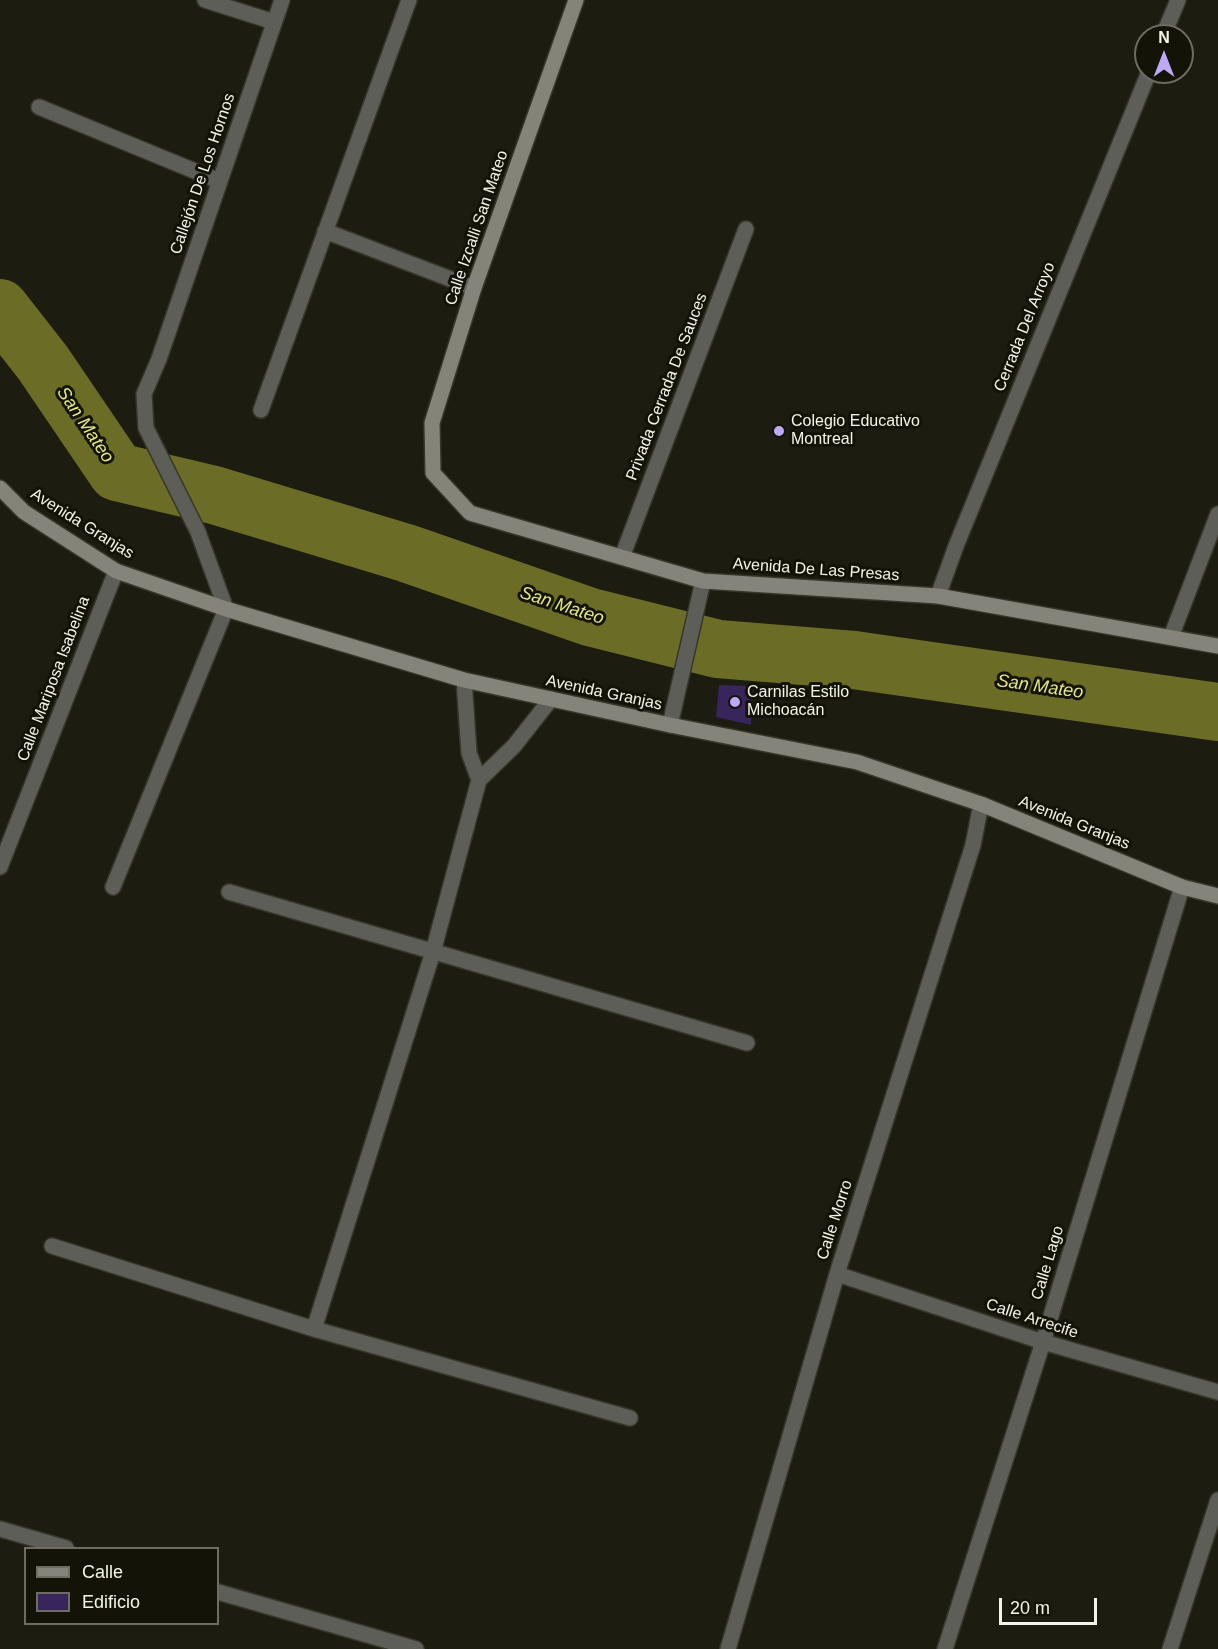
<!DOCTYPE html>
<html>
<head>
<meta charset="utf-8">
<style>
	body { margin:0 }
	#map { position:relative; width:1218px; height:1649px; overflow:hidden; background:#1c1d10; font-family:Helvetica,sans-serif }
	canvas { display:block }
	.legend { position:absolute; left:24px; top:1547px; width:195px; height:78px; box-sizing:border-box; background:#131308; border:2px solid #6d6d63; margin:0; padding:8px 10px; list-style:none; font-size:18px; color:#f3f4eb }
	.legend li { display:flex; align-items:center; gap:12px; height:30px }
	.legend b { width:30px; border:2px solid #6d6d63 }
	.north { position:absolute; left:1134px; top:24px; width:60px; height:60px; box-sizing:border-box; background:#131308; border:2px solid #6d6d63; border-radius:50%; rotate:0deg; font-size:16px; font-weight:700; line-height:24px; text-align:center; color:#f3f4eb }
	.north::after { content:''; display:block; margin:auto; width:21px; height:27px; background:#bda9f5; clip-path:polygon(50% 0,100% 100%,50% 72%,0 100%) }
	.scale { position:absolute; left:999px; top:1598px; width:98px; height:27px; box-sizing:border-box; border:3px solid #f3f4eb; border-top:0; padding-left:8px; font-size:18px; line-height:21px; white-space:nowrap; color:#f3f4eb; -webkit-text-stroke:4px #131308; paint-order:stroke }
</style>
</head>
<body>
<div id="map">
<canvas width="1218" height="1649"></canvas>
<ul class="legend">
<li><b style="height:8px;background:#84847a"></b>Calle</li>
<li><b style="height:16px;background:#37255b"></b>Edificio</li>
</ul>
<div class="north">N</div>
<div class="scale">20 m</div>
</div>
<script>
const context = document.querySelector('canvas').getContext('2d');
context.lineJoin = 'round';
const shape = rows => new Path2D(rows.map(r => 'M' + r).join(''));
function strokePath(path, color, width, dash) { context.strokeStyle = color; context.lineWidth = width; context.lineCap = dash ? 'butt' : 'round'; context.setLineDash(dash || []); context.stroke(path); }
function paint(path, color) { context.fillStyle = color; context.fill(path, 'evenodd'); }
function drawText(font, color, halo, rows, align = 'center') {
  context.font = font + ' Helvetica,sans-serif'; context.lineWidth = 6; context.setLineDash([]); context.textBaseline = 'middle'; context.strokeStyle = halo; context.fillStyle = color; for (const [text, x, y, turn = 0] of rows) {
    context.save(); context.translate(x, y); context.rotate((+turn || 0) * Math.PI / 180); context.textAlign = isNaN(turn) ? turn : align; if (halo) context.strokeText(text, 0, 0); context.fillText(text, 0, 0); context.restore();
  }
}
const river = shape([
	[0,308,43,363,117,472,214,495,406,553,590,617,718,649,854,660,1218,712]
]);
const building = shape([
	[719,685,753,686,751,725,716,717]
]);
const street = shape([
	[205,0,274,22],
	[1163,36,1178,0],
	[39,107,219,181],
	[325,231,474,288],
	[261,410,409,0],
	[622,557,746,229],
	[938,596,956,546,1149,72],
	[1171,637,1218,514],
	[464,680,469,753,479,780],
	[670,725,703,581],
	[0,867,116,571],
	[113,887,226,609,198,532,146,428,144,394,159,359,282,0],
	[229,892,747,1043],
	[52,1246,314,1329,630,1418],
	[837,1274,1043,1342,1218,1392],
	[314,1329,433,952,479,780,514,746,551,699],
	[0,1529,66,1548],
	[218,1592,416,1649],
	[728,1649,837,1274,973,845,981,804],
	[945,1649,1043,1342,1182,887],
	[1170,1649,1218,1500]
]);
const secondary = shape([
	[576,0,474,288,432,423,433,473,470,513,703,581,938,596,1218,646],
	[0,488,24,512,116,571,226,609,464,680,670,725,857,762,981,804,1182,887,1218,896]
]);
const markers = [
	[779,431,6,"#bda9f5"],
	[735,702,6,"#bda9f5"]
];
const streetNames = [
	["Callejón De Los Hornos",203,174,-71],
	["Calle Izcalli San Mateo",477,228,-71],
	["Cerrada Del Arroyo",1025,327,-68],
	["Privada Cerrada De Sauces",667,387,-69],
	["Avenida Granjas",82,524,32],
	["Avenida De Las Presas",816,570,4],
	["Calle Mariposa Isabelina",54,679,-69],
	["Avenida Granjas",604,693,12],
	["Avenida Granjas",1074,823,22],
	["Calle Morro",835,1220,-72],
	["Calle Lago",1048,1263,-73],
	["Calle Arrecife",1032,1319,18]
];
const poiNames = [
	["Colegio Educativo",791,422],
	["Montreal",791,440],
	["Carnilas Estilo",747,693],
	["Michoacán",747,711]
];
const waterNames = [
	["San Mateo",85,425,56],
	["San Mateo",562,606,18],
	["San Mateo",1040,687,8]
];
strokePath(river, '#6b6d26', 58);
paint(building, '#37255b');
strokePath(street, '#36372a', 18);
strokePath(secondary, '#36372a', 18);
strokePath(street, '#5e5e58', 15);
strokePath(secondary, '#84847a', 15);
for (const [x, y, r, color] of markers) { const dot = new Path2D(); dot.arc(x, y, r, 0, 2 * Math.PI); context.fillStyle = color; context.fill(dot); strokePath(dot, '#131308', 2); }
drawText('16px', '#f3f4eb', '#131308', streetNames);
drawText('16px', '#f3f4eb', '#131308', poiNames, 'left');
drawText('italic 18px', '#e4e884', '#131308', waterNames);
</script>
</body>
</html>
